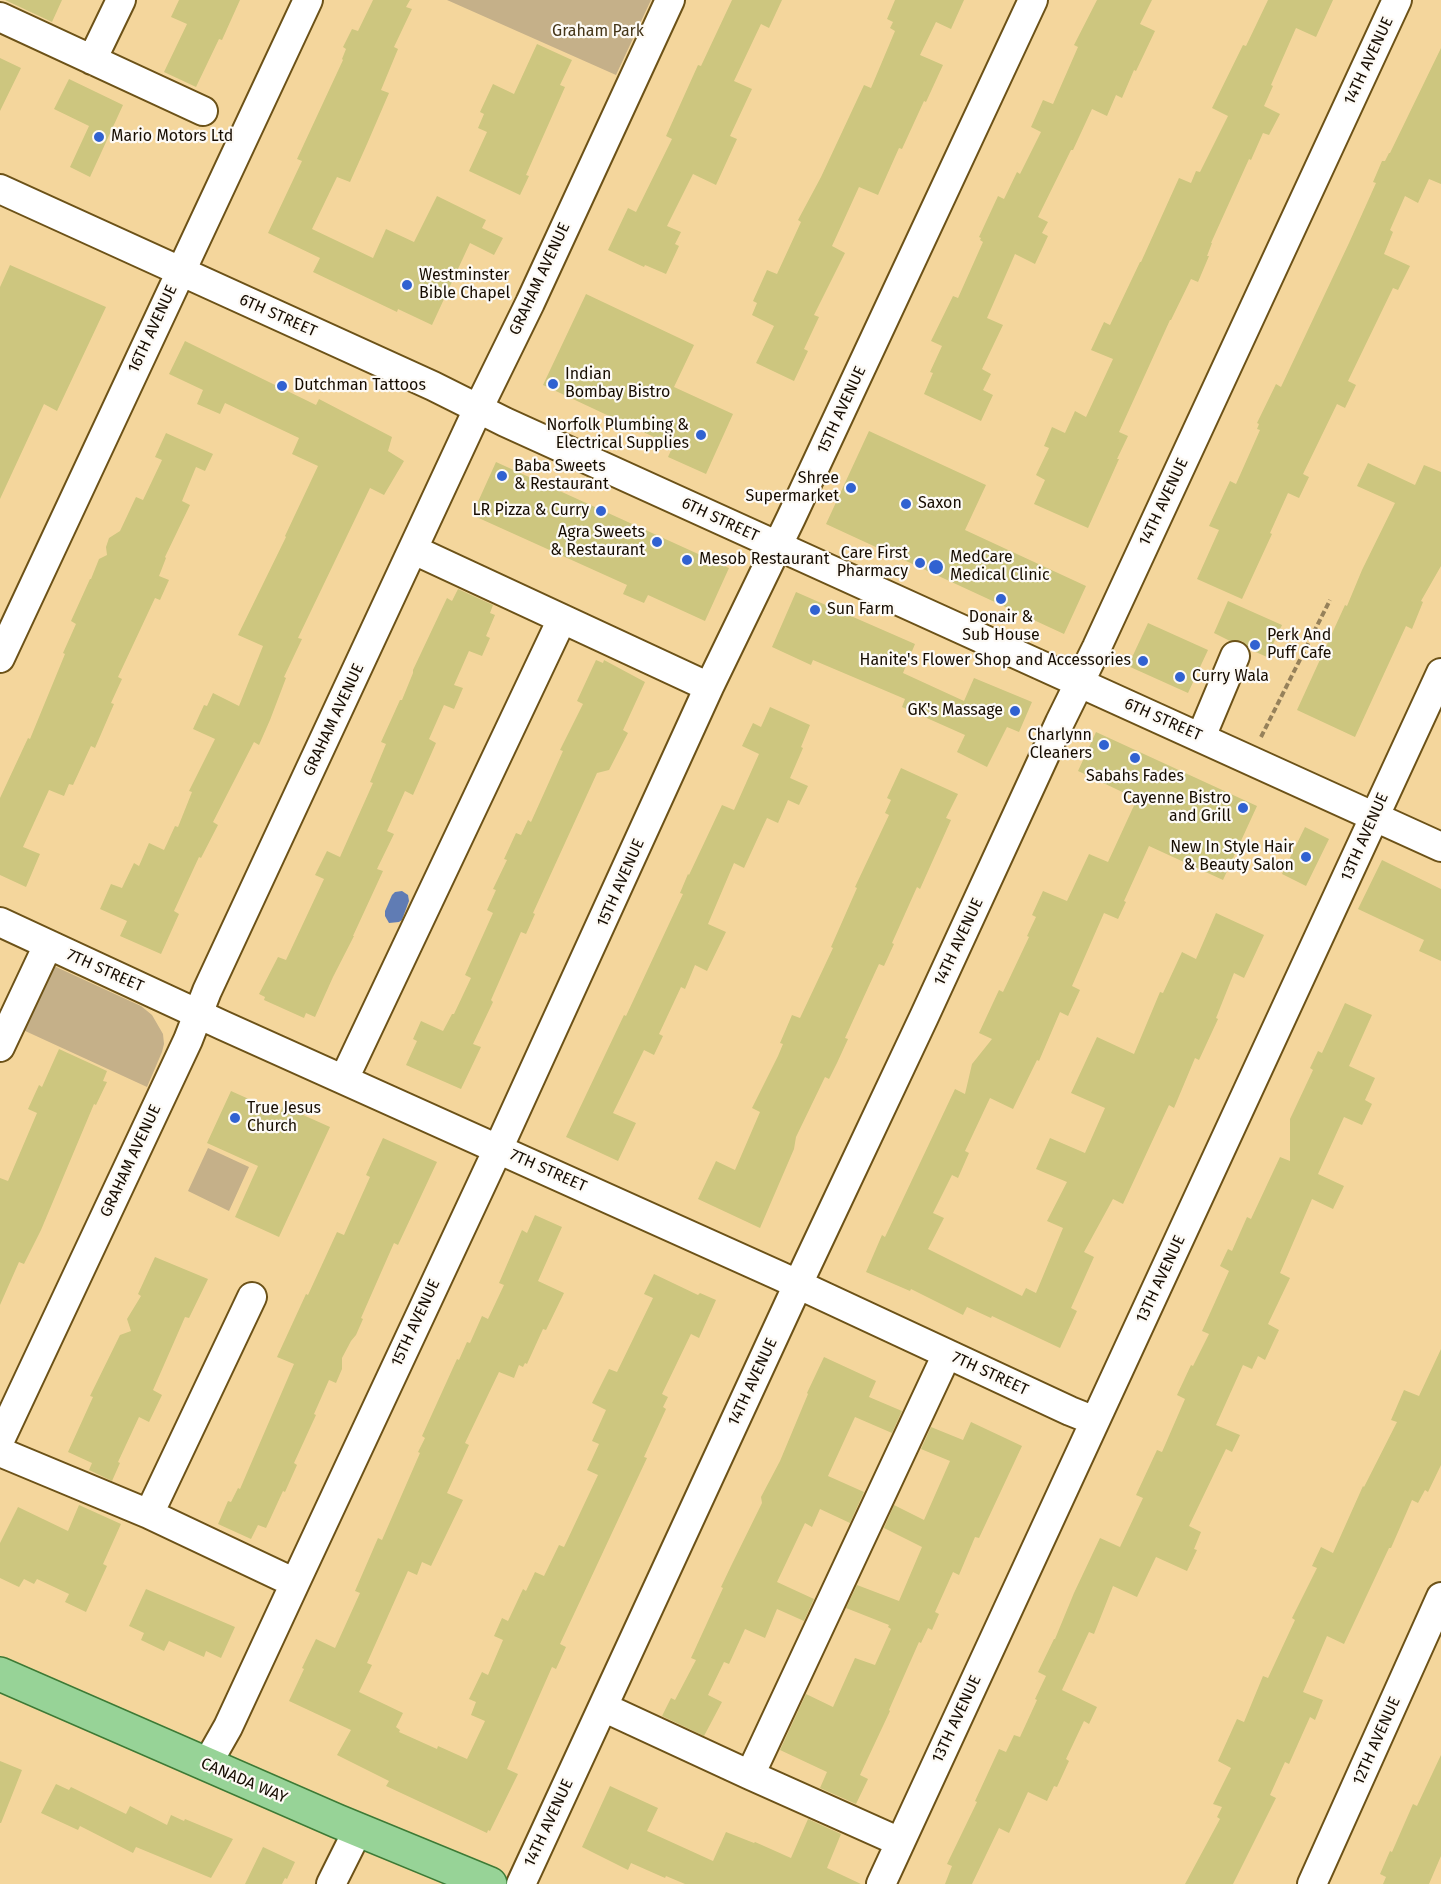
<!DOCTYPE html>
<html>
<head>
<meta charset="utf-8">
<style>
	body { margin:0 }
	canvas { display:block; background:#f4d69c }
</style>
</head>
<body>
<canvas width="1441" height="1884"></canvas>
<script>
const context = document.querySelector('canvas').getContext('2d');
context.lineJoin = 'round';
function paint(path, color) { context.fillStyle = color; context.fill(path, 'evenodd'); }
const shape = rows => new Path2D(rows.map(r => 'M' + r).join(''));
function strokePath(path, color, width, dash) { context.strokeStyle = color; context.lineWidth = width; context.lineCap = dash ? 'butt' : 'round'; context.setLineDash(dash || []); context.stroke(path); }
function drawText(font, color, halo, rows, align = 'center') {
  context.font = font + ' "Fira Sans",sans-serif'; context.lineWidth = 4.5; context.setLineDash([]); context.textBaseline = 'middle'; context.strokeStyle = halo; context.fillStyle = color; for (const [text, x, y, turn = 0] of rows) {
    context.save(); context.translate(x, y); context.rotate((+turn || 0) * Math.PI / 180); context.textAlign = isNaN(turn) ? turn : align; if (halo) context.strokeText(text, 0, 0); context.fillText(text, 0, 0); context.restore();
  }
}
const green = shape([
	[447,0,651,0,616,75],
	[41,960,141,1006,152,1015,163,1034,164,1044,162,1052,147,1087,10,1024],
	[208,1148,249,1167,229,1211,188,1191]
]);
const water = shape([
	[402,891,408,895,409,901,402,920,399,922,389,923,385,916,385,911,392,895,395,892]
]);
const building = shape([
	[5,0,62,0,52,22],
	[179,0,240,0,222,40,219,39,196,87,164,72,187,24,171,17],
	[373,0,410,0,406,7,412,9,394,47,398,49,381,90,389,93,367,144,350,182,337,177,312,229,373,258,386,229,414,242,437,196,486,220,482,228,503,238,494,255,470,243,432,325,398,309,397,312,313,272,320,258,268,233,302,161,297,159,343,60,342,59,346,49,343,47,352,29,358,31],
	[732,0,782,0,769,28,761,24,734,81,752,89,730,136,737,139,716,185,693,174,667,226,681,232,675,244,679,246,666,274,645,265,644,267,608,250,628,208,636,212,672,139,666,136,698,65,701,66],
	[895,0,964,0,951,29,936,22,920,55,943,65,926,102,924,101,902,149,899,148,878,195,859,187,832,246,845,253,814,315,819,317,804,349,808,351,794,381,756,363,774,326,752,315,757,303,753,301,767,270,777,274,801,222,798,220,821,177,864,85,871,88,895,31,890,28,893,22,887,19],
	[1097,0,1152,0,1140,24,1155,31,1136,71,1134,70,1122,98,1116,95,1107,116,1092,109,1073,150,1071,150,1038,217,1048,222,1042,233,1048,236,1035,264,1015,254,987,318,1003,325,982,369,991,374,983,390,993,395,981,421,924,394,933,373,930,372,942,346,931,341,953,296,958,298,983,242,980,240,981,238,979,237,998,196,1004,199,1017,172,1020,174,1041,132,1031,127,1043,100,1053,104,1078,47,1074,45],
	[1268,0,1333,0,1316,37,1296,28,1271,85,1273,86,1264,106,1280,114,1269,135,1263,133,1251,160,1249,159,1211,243,1212,243,1207,256,1209,256,1198,282,1191,279,1171,320,1170,320,1119,432,1128,436,1117,459,1119,459,1088,528,1034,504,1045,480,1036,475,1049,448,1044,446,1052,427,1065,433,1075,411,1086,417,1113,359,1091,350,1104,322,1110,325,1140,262,1141,262,1179,178,1191,183,1196,171,1200,172,1228,116,1212,108,1243,45,1246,46],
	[537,44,572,60,560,85,565,87,526,175,529,176,520,195,469,171,487,132,478,128,484,114,480,112,493,84,514,94],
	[1441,48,1441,184,1429,179,1418,203,1405,196,1390,230,1393,232,1384,254,1410,266,1398,290,1393,288,1348,381,1356,385,1345,408,1337,404,1303,474,1309,477,1299,498,1288,493,1270,533,1272,534,1242,599,1197,579,1219,530,1209,526,1230,481,1236,484,1260,430,1257,429,1259,424,1257,423,1276,384,1281,387,1349,243,1376,183,1373,182,1382,161,1385,161,1389,153,1390,153],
	[0,58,21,68,0,111],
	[69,79,123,105,90,177,70,167,89,126,54,109],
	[10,265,106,307,57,411,44,404,0,499,0,287],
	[586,294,694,345,674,387,733,414,706,474,668,457,673,446,543,385],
	[185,341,316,405,319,399,392,437,388,451,404,461,384,495,370,488,298,638,302,639,284,677,286,678,270,720,259,745,254,742,213,822,218,825,201,858,199,857,174,911,179,914,161,954,120,936,127,921,100,909,111,884,122,888,134,863,139,866,149,843,164,850,175,826,178,827,192,792,189,791,215,739,193,729,204,705,207,706,213,693,239,706,263,646,238,635,286,537,285,536,318,466,292,454,299,438,225,403,220,414,197,404,203,390,169,374],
	[869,431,986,485,965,530,1086,586,1064,634,826,524],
	[166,433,213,454,205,471,196,467,182,501,190,505,165,557,166,558,159,576,169,580,160,600,155,598,118,677,122,679,111,703,114,704,95,748,91,746,73,785,69,784,64,796,49,790,23,847,40,854,26,887,0,875,0,798,28,738,30,739,65,654,63,653,76,624,71,621,90,579,91,579,99,559,107,555,106,547,109,538,120,531,136,497,143,500,162,460,155,457],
	[496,462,729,568,705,621,648,595,644,603,623,594,627,585,472,515],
	[1368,463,1415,485,1424,465,1441,472,1441,566,1421,601,1423,602,1412,629,1406,626,1355,737,1297,710,1345,605,1347,606,1362,570,1395,503,1357,486],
	[458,589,493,605,490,613,495,615,486,636,490,638,482,656,469,651,454,685,463,688,454,709,444,705,429,739,436,743,413,795,405,791,387,831,394,834,377,869,383,871,353,936,354,936,333,977,315,1017,306,1013,304,1018,264,1000,265,997,259,994,278,957,286,960,324,879,315,875,327,851,340,857,373,783,370,782,386,744,381,742,391,720,400,700,402,700,413,673,413,670,447,598,452,601],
	[796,592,915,644,903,673,964,701,974,678,1032,702,1019,732,1007,727,987,767,957,752,965,735,902,707,905,699,813,660,811,665,772,647],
	[1228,601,1282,625,1267,657,1249,649,1242,641,1230,641,1214,633],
	[1148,623,1208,650,1188,693,1128,666],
	[596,660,603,663,604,660,645,682,623,730,628,733,609,770,597,773,533,913,535,914,526,934,521,932,491,1000,493,1002,473,1044,481,1047,461,1089,406,1065,417,1041,413,1039,421,1021,443,1031,452,1014,454,1014,471,978,465,975,493,913,487,910,496,890,493,889,507,860,504,859,516,833,521,835,528,820,531,822,563,751,560,750,583,704,577,701],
	[770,707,810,725,801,747,803,748,790,778,808,786,799,805,788,800,778,823,767,818,744,868,734,863,708,924,726,932,707,971,695,965,685,989,681,987,659,1034,663,1036,654,1055,644,1050,613,1113,636,1123,618,1161,566,1137,624,1015,626,1016,683,894,680,893,688,874,689,875,722,805,734,810,759,754,742,746,753,723,761,727],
	[1096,732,1257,806,1223,880,1149,846,1124,901,1126,902,1118,919,1104,913,1072,986,1080,990,1068,1016,1060,1012,1039,1061,1037,1060,1013,1109,990,1098,965,1151,969,1153,958,1178,952,1175,933,1213,944,1218,928,1249,1022,1296,1026,1288,1036,1293,1063,1228,1047,1221,1067,1182,1036,1169,1050,1138,1085,1153,1105,1108,1071,1093,1097,1037,1134,1054,1160,992,1163,993,1182,952,1196,959,1216,913,1264,935,1244,978,1234,973,1216,1018,1218,1019,1199,1060,1195,1058,1174,1108,1169,1105,1123,1204,1113,1199,1084,1252,1094,1257,1071,1308,1077,1311,1060,1348,992,1316,991,1318,967,1307,963,1315,911,1289,910,1291,866,1272,882,1235,885,1237,955,1089,965,1094,972,1064,992,1039,979,1033,999,990,1003,992,1029,937,1027,936,1036,917,1032,915,1043,891,1067,901,1089,854,1108,862,1137,799,1078,771],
	[901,768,958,794,946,818,951,820,920,889,917,887,892,943,894,944,884,966,879,964,845,1038,848,1039,837,1063,829,1079,825,1077,796,1137,794,1149,760,1228,698,1199,716,1161,735,1170,760,1112,752,1108,778,1056,783,1044,780,1043,792,1015,800,1018,833,948,831,947,857,888,855,887,889,815,885,813,891,800,887,798],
	[1305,827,1329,839,1306,886,1282,874],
	[1382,860,1441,889,1441,961,1419,951,1424,940,1358,909],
	[1345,1003,1372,1015,1349,1066,1375,1078,1365,1100,1372,1104,1362,1125,1344,1117,1318,1174,1344,1186,1333,1209,1312,1199,1280,1273,1290,1278,1268,1324,1279,1330,1265,1360,1258,1356,1252,1369,1243,1365,1216,1425,1240,1435,1232,1452,1226,1449,1189,1526,1201,1532,1194,1549,1197,1550,1187,1571,1156,1557,1137,1597,1113,1586,1094,1634,1089,1632,1062,1690,1097,1707,1089,1724,1084,1721,1066,1759,1069,1761,1057,1787,1054,1786,1047,1801,1028,1792,1009,1833,999,1828,972,1884,945,1884,952,1866,947,1864,977,1802,975,1801,999,1749,1006,1752,1014,1735,1020,1737,1037,1700,1035,1699,1046,1676,1038,1672,1054,1639,1055,1639,1074,1593,1100,1538,1120,1547,1143,1498,1136,1495,1157,1450,1162,1452,1185,1399,1177,1395,1191,1365,1193,1366,1209,1334,1202,1331,1229,1271,1220,1266,1228,1249,1232,1251,1247,1217,1251,1219,1280,1157,1290,1161,1290,1119,1313,1070,1310,1068,1318,1051,1322,1053],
	[59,1049,107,1071,103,1081,107,1082,96,1105,94,1104,41,1230,24,1264,19,1262,0,1305,0,1178,8,1181,37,1113,28,1109,39,1085,42,1087],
	[231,1091,280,1113,283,1106,330,1127,279,1237,235,1217,258,1166,207,1143],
	[383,1138,437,1162,398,1245,394,1243,361,1318,363,1319,356,1335,351,1341,342,1358,342,1369,336,1383,329,1380,314,1414,316,1415,294,1463,297,1465,285,1492,283,1491,266,1528,258,1525,251,1539,218,1524,228,1501,231,1502,238,1488,240,1489,294,1364,277,1357,306,1294,308,1295,337,1232,344,1235,370,1177,366,1175],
	[535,1215,562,1227,538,1281,564,1293,546,1330,543,1329,527,1364,525,1363,523,1367,519,1365,514,1378,499,1372,465,1443,469,1445,447,1493,463,1500,431,1566,422,1562,417,1575,408,1571,367,1663,372,1665,359,1692,403,1713,396,1727,400,1730,399,1732,437,1749,438,1746,467,1759,485,1721,471,1715,476,1702,469,1699,482,1672,488,1675,503,1640,494,1636,502,1618,508,1621,523,1589,526,1591,535,1572,544,1576,559,1545,564,1547,598,1475,587,1470,599,1444,592,1441,606,1410,592,1403,609,1369,617,1372,653,1298,644,1294,654,1274,698,1295,700,1293,716,1300,699,1338,691,1334,662,1394,668,1397,663,1407,666,1409,644,1457,647,1458,560,1644,566,1647,556,1669,552,1667,507,1769,518,1774,490,1831,488,1830,487,1833,386,1786,389,1781,337,1755,351,1730,289,1701,304,1669,302,1668,316,1639,335,1648,360,1593,355,1591,378,1538,382,1540,420,1453,418,1452,425,1438,422,1436,457,1359,459,1360,467,1342,470,1343,482,1316,488,1319,504,1285,499,1283,522,1230,527,1233],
	[155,1257,208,1279,189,1318,185,1317,153,1390,162,1395,149,1422,139,1417,118,1462,120,1463,112,1481,89,1470,92,1463,68,1452,93,1397,90,1396,120,1335,131,1331,127,1319,141,1296,138,1294],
	[1441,1349,1441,1465,1428,1492,1425,1490,1418,1503,1412,1500,1391,1548,1389,1548,1344,1644,1327,1636,1303,1692,1323,1700,1315,1720,1310,1717,1289,1764,1285,1762,1270,1795,1276,1798,1233,1884,1185,1884,1220,1819,1217,1817,1222,1807,1213,1804,1231,1768,1218,1761,1237,1719,1244,1722,1263,1676,1268,1678,1295,1620,1292,1618,1317,1568,1312,1566,1321,1547,1333,1553,1363,1486,1364,1487,1397,1422,1391,1420,1404,1390,1419,1396],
	[824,1357,876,1381,869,1397,902,1411,892,1433,855,1417,828,1476,864,1492,854,1514,850,1523,820,1509,812,1527,805,1523,777,1582,814,1599,804,1621,777,1609,765,1638,745,1629,729,1664,724,1662,708,1695,722,1702,704,1736,662,1716,671,1698,675,1700,696,1660,691,1658,723,1588,721,1587,731,1566,762,1503,761,1497,780,1461,808,1394,807,1393],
	[971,1422,1022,1446,979,1538,975,1537,959,1575,953,1572,935,1612,939,1614,932,1630,928,1628,921,1643,919,1642,889,1710,890,1711,860,1775,868,1779,856,1804,820,1788,827,1772,780,1750,806,1694,833,1707,855,1658,875,1665,891,1629,888,1627,889,1625,846,1608,857,1585,899,1601,922,1547,884,1528,894,1505,924,1520,950,1461,921,1449,931,1427,963,1440],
	[79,1505,121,1524,103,1564,107,1566,86,1612,65,1602,69,1594,37,1579,34,1584,24,1579,19,1587,0,1578,0,1543,18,1507,68,1531],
	[146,1589,235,1627,221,1658,206,1651,204,1657,169,1641,164,1651,141,1640,144,1633,129,1626],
	[1441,1755,1441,1856,1429,1884,1383,1884,1386,1877,1380,1874,1390,1851,1392,1852,1413,1804,1417,1806],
	[0,1761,22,1770,1,1823,0,1823],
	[56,1784,69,1790,71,1787,126,1814,130,1806,167,1825,171,1815,184,1821,185,1819,233,1839,211,1878,136,1847,133,1853,80,1826,78,1830,41,1813],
	[610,1786,658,1808,647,1831,713,1861,726,1832,754,1843,755,1842,791,1858,808,1819,841,1834,827,1868,861,1884,685,1884,666,1876,665,1878,631,1863,628,1870,582,1847],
	[263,1847,295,1862,287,1879,285,1878,282,1884,245,1884]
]);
const path = shape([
	[1261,737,1330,600]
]);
const minor = shape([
	[0,17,203,111],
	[92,60,121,0],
	[0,189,433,386,505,422,1441,847],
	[414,550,709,687],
	[0,658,308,0],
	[1201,737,1235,656],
	[0,922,222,1025,780,1276,1070,1411,1095,1421],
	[0,1047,48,945],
	[344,1079,562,619],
	[0,1440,188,1040,207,991,478,409,530,303,670,0],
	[0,1452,149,1514,252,1297],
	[149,1514,295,1583],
	[603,1707,750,1775,900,1842],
	[207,1764,228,1727,295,1583,498,1149,709,687,791,518,1033,0],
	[750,1775,947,1354],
	[331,1884,358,1830],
	[521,1884,806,1267,924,1017,1060,722,1097,647,1397,0],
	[881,1884,1441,673],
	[1312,1884,1441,1597]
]);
const major = shape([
	[0,1674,337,1821,490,1884]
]);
const markers = [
	[99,137,6,"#3162d1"],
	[407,285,6,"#3162d1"],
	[553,384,6,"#3162d1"],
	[282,386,6,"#3162d1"],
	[701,435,6,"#3162d1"],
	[502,476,6,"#3162d1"],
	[851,488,6,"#3162d1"],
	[906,504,6,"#3162d1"],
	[601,511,6,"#3162d1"],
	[657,542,6,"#3162d1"],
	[687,560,6,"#3162d1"],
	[920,563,6,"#3162d1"],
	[936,567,8,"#3162d1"],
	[1001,599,6,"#3162d1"],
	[815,610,6,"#3162d1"],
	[1255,645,6,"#3162d1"],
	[1143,661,6,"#3162d1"],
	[1180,677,6,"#3162d1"],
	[1015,711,6,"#3162d1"],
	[1104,745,6,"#3162d1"],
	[1135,758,6,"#3162d1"],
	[1243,808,6,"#3162d1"],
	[1306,857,6,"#3162d1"],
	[235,1118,6,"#3162d1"]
];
const parkNames = [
	["Graham Park",598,32]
];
const streetNames = [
	["14TH AVENUE",1369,61,-65],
	["GRAHAM AVENUE",540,279,-65],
	["6TH STREET",278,316,24],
	["16TH AVENUE",153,329,-65],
	["15TH AVENUE",842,410,-65],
	["14TH AVENUE",1164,502,-65],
	["6TH STREET",720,520,25],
	["GRAHAM AVENUE",334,720,-65],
	["6TH STREET",1163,720,24],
	["13TH AVENUE",1365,837,-66],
	["15TH AVENUE",621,883,-66],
	["14TH AVENUE",959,942,-65],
	["7TH STREET",105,971,24],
	["GRAHAM AVENUE",131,1161,-65],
	["7TH STREET",548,1171,24],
	["13TH AVENUE",1161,1279,-65],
	["15TH AVENUE",416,1323,-65],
	["7TH STREET",990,1374,25],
	["14TH AVENUE",753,1382,-65],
	["13TH AVENUE",957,1719,-65],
	["12TH AVENUE",1377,1741,-66],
	["CANADA WAY",244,1781,23],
	["14TH AVENUE",549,1823,-65]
];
const poiNames = [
	["Mario Motors Ltd",111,137],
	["Westminster",419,276],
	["Bible Chapel",419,294],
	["Indian",565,375],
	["Bombay Bistro",565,393],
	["Dutchman Tattoos",294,386],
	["Norfolk Plumbing &",689,426,"right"],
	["Electrical Supplies",689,444,"right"],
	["Baba Sweets",514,467],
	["& Restaurant",514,485],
	["Shree",839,479,"right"],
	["Supermarket",839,497,"right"],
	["Saxon",918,504],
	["LR Pizza & Curry",589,511,"right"],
	["Agra Sweets",645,533,"right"],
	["& Restaurant",645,551,"right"],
	["Care First",908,554,"right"],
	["Pharmacy",908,572,"right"],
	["MedCare",950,558],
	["Medical Clinic",950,576],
	["Mesob Restaurant",699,560],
	["Sun Farm",827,610],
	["Donair &",1001,618,"center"],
	["Sub House",1001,636,"center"],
	["Perk And",1267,636],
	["Puff Cafe",1267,654],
	["Hanite's Flower Shop and Accessories",1131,661,"right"],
	["Curry Wala",1192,677],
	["GK's Massage",1003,711,"right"],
	["Charlynn",1092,736,"right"],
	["Cleaners",1092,754,"right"],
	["Sabahs Fades",1135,777,"center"],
	["Cayenne Bistro",1231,799,"right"],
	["and Grill",1231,817,"right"],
	["New In Style Hair",1294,848,"right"],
	["& Beauty Salon",1294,866,"right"],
	["True Jesus",247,1109],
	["Church",247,1127]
];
paint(green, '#c5b089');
paint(water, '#607cb4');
paint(building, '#cdc67f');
strokePath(minor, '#6c5218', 32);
strokePath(major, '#3d7a35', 36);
strokePath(path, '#96815a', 4, [6, 3]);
strokePath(minor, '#fff', 28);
strokePath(major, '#97d397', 33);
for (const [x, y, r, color] of markers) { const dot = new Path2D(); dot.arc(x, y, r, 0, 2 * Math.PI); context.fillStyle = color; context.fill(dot); strokePath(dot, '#fdfaf5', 2); }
drawText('16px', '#443518', '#fdfaf5', parkNames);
drawText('16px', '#160c00', '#fdfaf5', streetNames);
drawText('16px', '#160c00', '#fdfaf5', poiNames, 'left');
</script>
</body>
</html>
